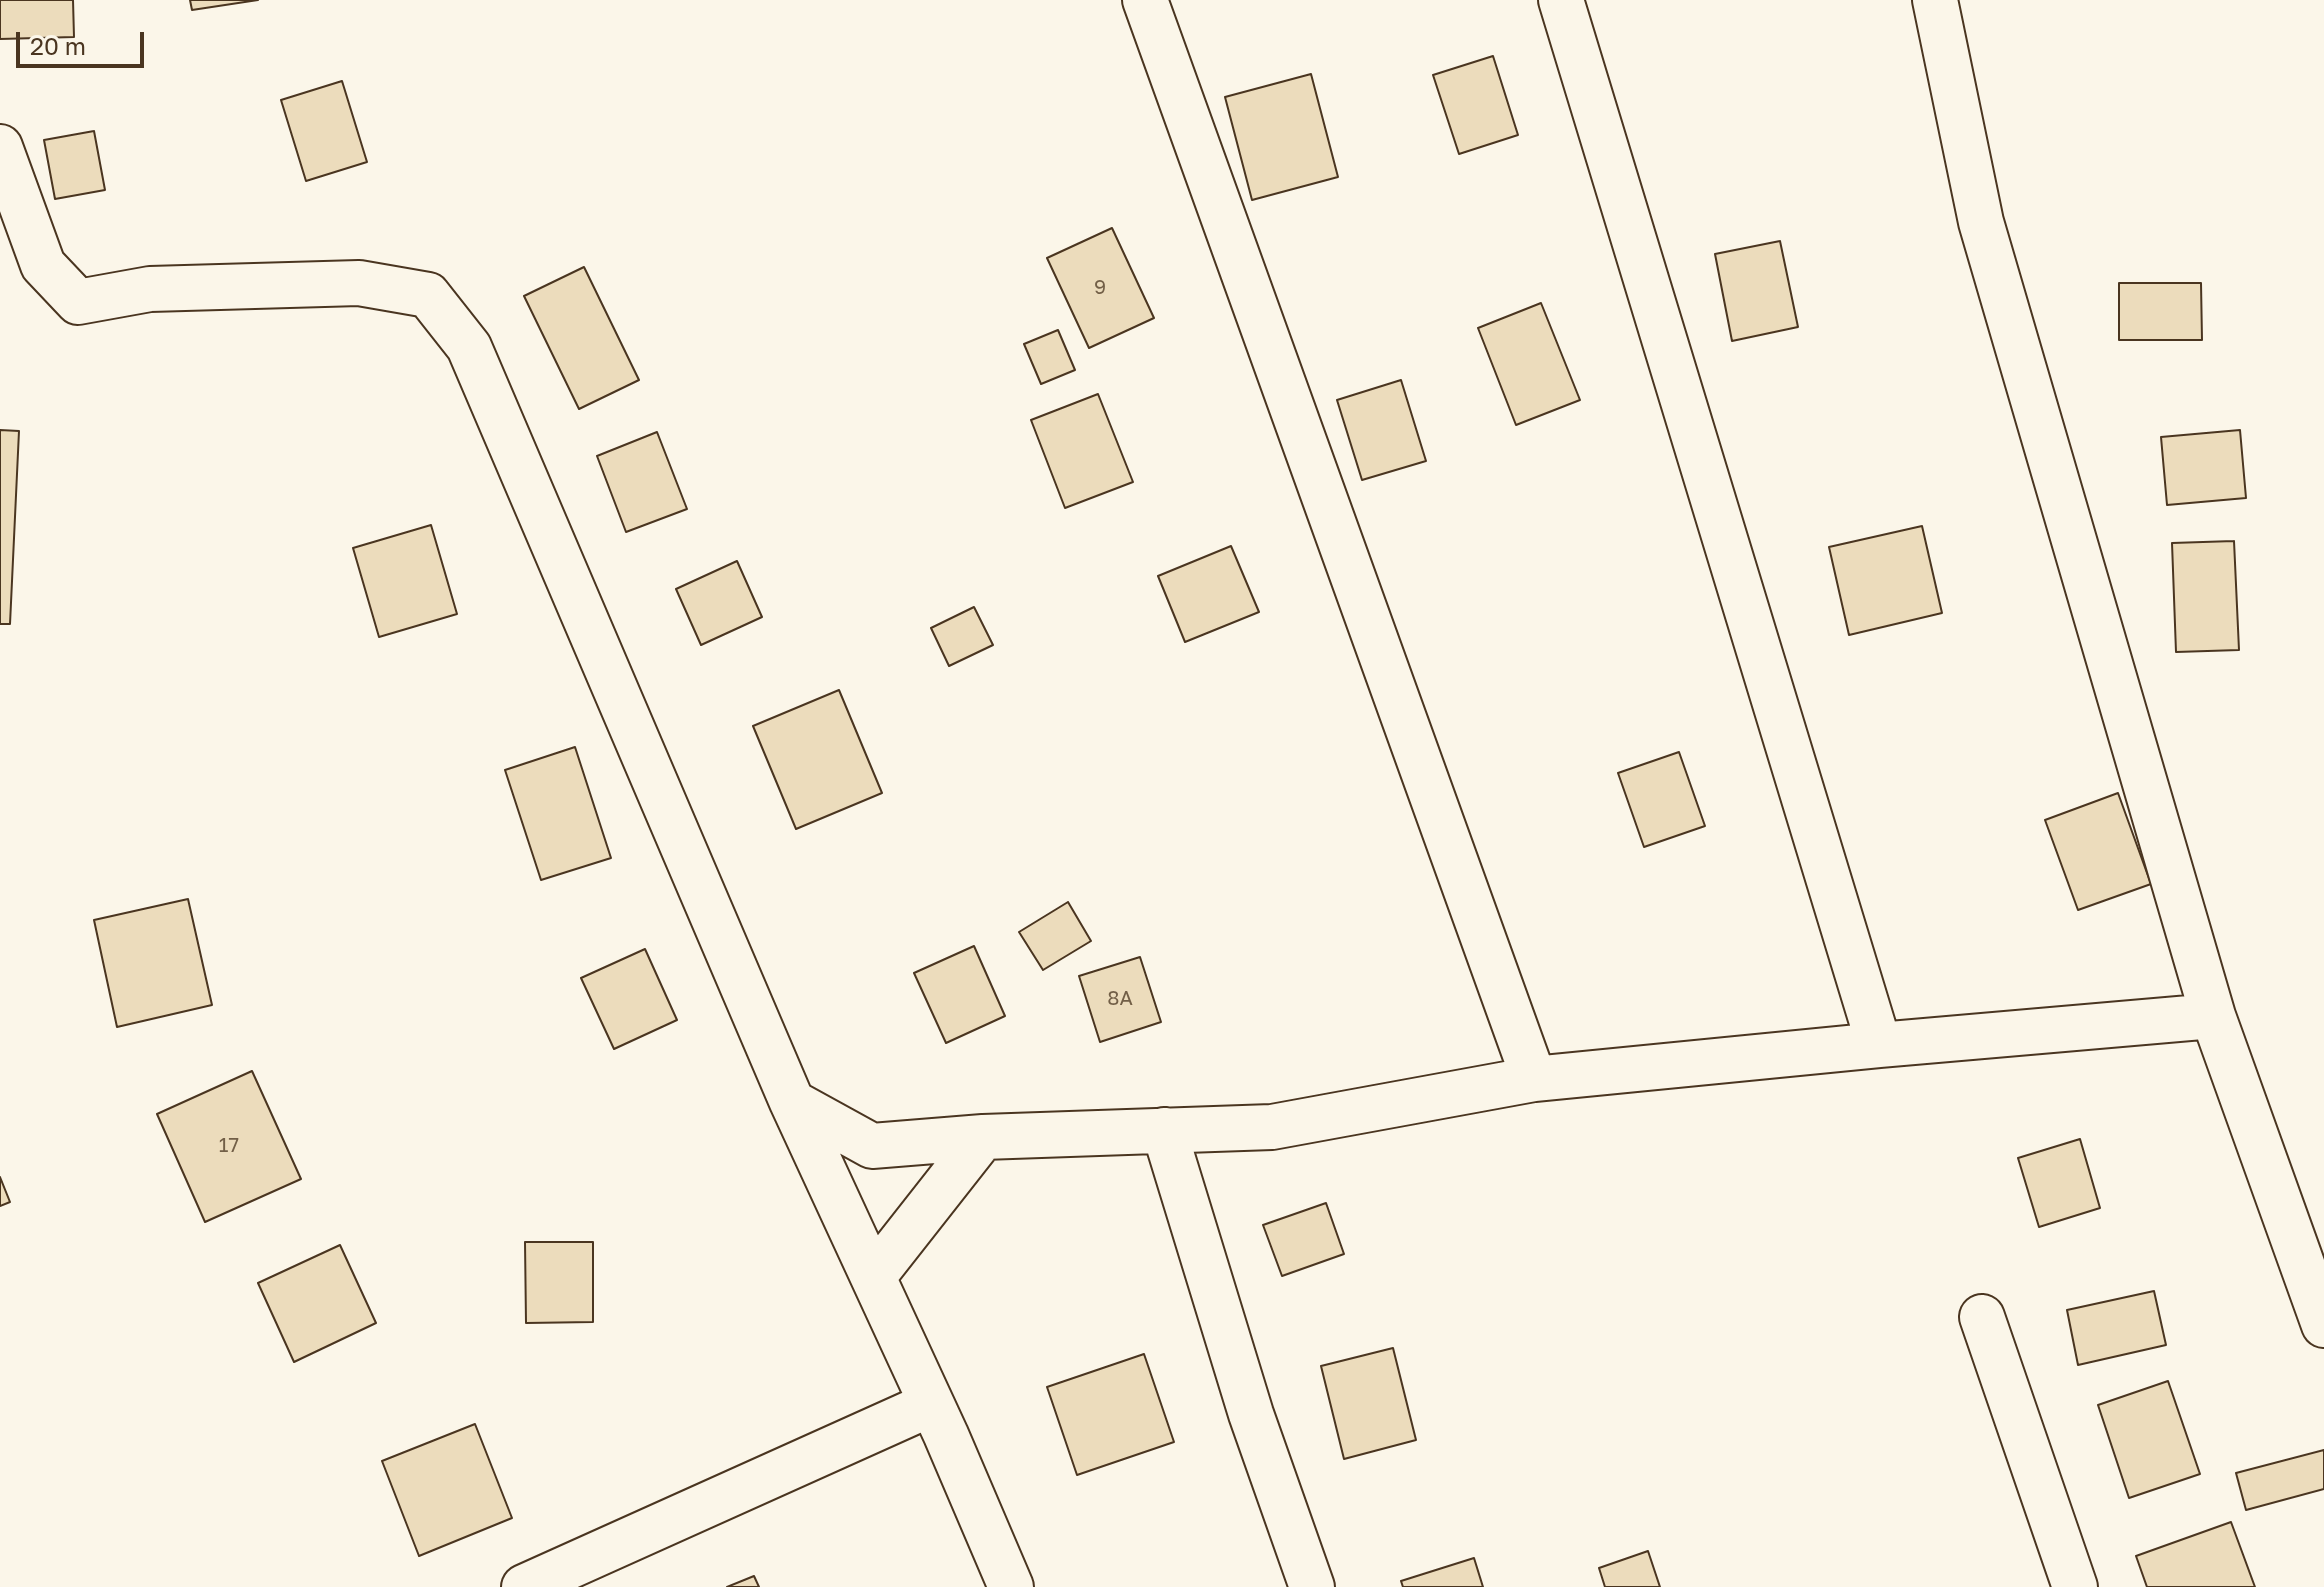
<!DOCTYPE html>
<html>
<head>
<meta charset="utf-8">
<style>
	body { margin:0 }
	#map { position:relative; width:2324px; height:1587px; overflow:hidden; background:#fbf6e9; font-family:"Golos Text",sans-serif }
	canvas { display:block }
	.scale { position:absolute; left:16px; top:32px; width:128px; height:36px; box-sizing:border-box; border:4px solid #4a3520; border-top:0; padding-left:10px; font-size:24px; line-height:28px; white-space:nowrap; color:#4a3520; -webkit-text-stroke:6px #fbf6e9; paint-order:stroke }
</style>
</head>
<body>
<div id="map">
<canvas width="2324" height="1587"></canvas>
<div class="scale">20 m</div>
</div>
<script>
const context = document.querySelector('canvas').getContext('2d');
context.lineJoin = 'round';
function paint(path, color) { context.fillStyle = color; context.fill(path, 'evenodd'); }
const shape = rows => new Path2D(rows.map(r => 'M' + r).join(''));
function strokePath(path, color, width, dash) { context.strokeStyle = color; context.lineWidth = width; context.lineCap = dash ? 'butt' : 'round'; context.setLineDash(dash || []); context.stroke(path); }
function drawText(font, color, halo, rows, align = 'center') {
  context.font = font + ' "Golos Text",sans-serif'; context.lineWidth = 6; context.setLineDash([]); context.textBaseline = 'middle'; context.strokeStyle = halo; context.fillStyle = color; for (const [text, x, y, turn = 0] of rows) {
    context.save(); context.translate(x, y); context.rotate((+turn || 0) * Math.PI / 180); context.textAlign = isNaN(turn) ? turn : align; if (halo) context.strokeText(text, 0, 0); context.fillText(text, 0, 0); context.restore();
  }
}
const building = shape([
	[0,0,73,0,74,37,0,39,0,0],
	[190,0,258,0,192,10,190,0],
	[1493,56,1518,135,1459,154,1433,75,1493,56],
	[1311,74,1338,177,1252,200,1225,97,1311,74],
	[342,81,367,162,306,181,281,100,342,81],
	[94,131,105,190,55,199,44,140,94,131],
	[1112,228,1154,318,1089,348,1047,258,1112,228],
	[1780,241,1798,327,1732,341,1715,254,1780,241],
	[584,267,639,380,579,409,524,296,584,267],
	[2119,283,2201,283,2202,340,2119,340,2119,283],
	[1541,303,1580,400,1516,425,1478,328,1541,303],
	[1058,330,1075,370,1041,384,1024,344,1058,330],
	[1401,380,1426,461,1362,480,1337,400,1401,380],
	[1098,394,1133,482,1065,508,1031,420,1098,394],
	[0,430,19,431,10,624,0,624,0,430],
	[2240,430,2246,498,2167,505,2161,437,2240,430],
	[657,432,687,509,626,532,597,456,657,432],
	[431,525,457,614,379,637,353,548,431,525],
	[1922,526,1942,613,1849,635,1829,547,1922,526],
	[2234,541,2239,650,2176,652,2172,543,2234,541],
	[1231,546,1259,612,1185,642,1158,576,1231,546],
	[737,561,762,617,701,645,676,589,737,561],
	[974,607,993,645,949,666,931,628,974,607],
	[839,690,882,793,796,829,753,726,839,690],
	[575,747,611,858,541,880,505,770,575,747],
	[1679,752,1705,826,1644,847,1618,773,1679,752],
	[2118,793,2151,884,2078,910,2045,820,2118,793],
	[188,899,212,1005,117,1027,94,920,188,899],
	[1068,902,1091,941,1043,970,1019,932,1068,902],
	[974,946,1005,1016,946,1043,914,973,974,946],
	[645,949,677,1020,614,1049,581,978,645,949],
	[1140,957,1161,1022,1100,1042,1079,976,1140,957],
	[252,1071,301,1179,205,1222,157,1114,252,1071],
	[2080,1139,2100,1208,2039,1227,2018,1158,2080,1139],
	[0,1177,10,1202,0,1206,0,1177],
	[1326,1203,1344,1254,1282,1276,1263,1225,1326,1203],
	[525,1242,593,1242,593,1322,526,1323,525,1242],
	[340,1245,376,1323,294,1362,258,1283,340,1245],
	[2154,1291,2166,1345,2078,1365,2067,1310,2154,1291],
	[1393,1348,1416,1440,1344,1459,1321,1366,1393,1348],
	[1144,1354,1174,1442,1077,1475,1047,1387,1144,1354],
	[2168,1381,2200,1474,2129,1498,2098,1405,2168,1381],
	[475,1424,512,1518,419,1556,382,1461,475,1424],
	[2324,1450,2324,1489,2246,1510,2236,1473,2324,1450],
	[2231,1522,2255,1587,2147,1587,2136,1556,2231,1522],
	[1648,1551,1660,1587,1605,1587,1599,1568,1648,1551],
	[1474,1558,1483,1587,1403,1587,1401,1581,1474,1558],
	[754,1576,759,1587,727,1587,754,1576]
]);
const minor = shape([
	[1145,0,1534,1079],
	[1561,0,1879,1045,2213,1016,2324,1325],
	[1935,0,1981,222,2213,1016],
	[0,147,43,265,78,302,150,289,359,283,428,295,469,347,792,1102,872,1146,983,1137,1272,1127,1534,1079,1879,1045],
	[792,1102,946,1435,1011,1587],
	[1164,1130,1251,1414,1312,1587],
	[873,1277,983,1137],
	[1982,1317,2075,1587],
	[524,1587,931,1404]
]);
const numberNames = [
	["9",1100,288],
	["8А",1120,999],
	["17",229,1146]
];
paint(building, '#ecdcbc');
strokePath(building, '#4a3520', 2);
strokePath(minor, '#4a3520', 48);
strokePath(minor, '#fbf6e9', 44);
drawText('20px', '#725f47', null, numberNames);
</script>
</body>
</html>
